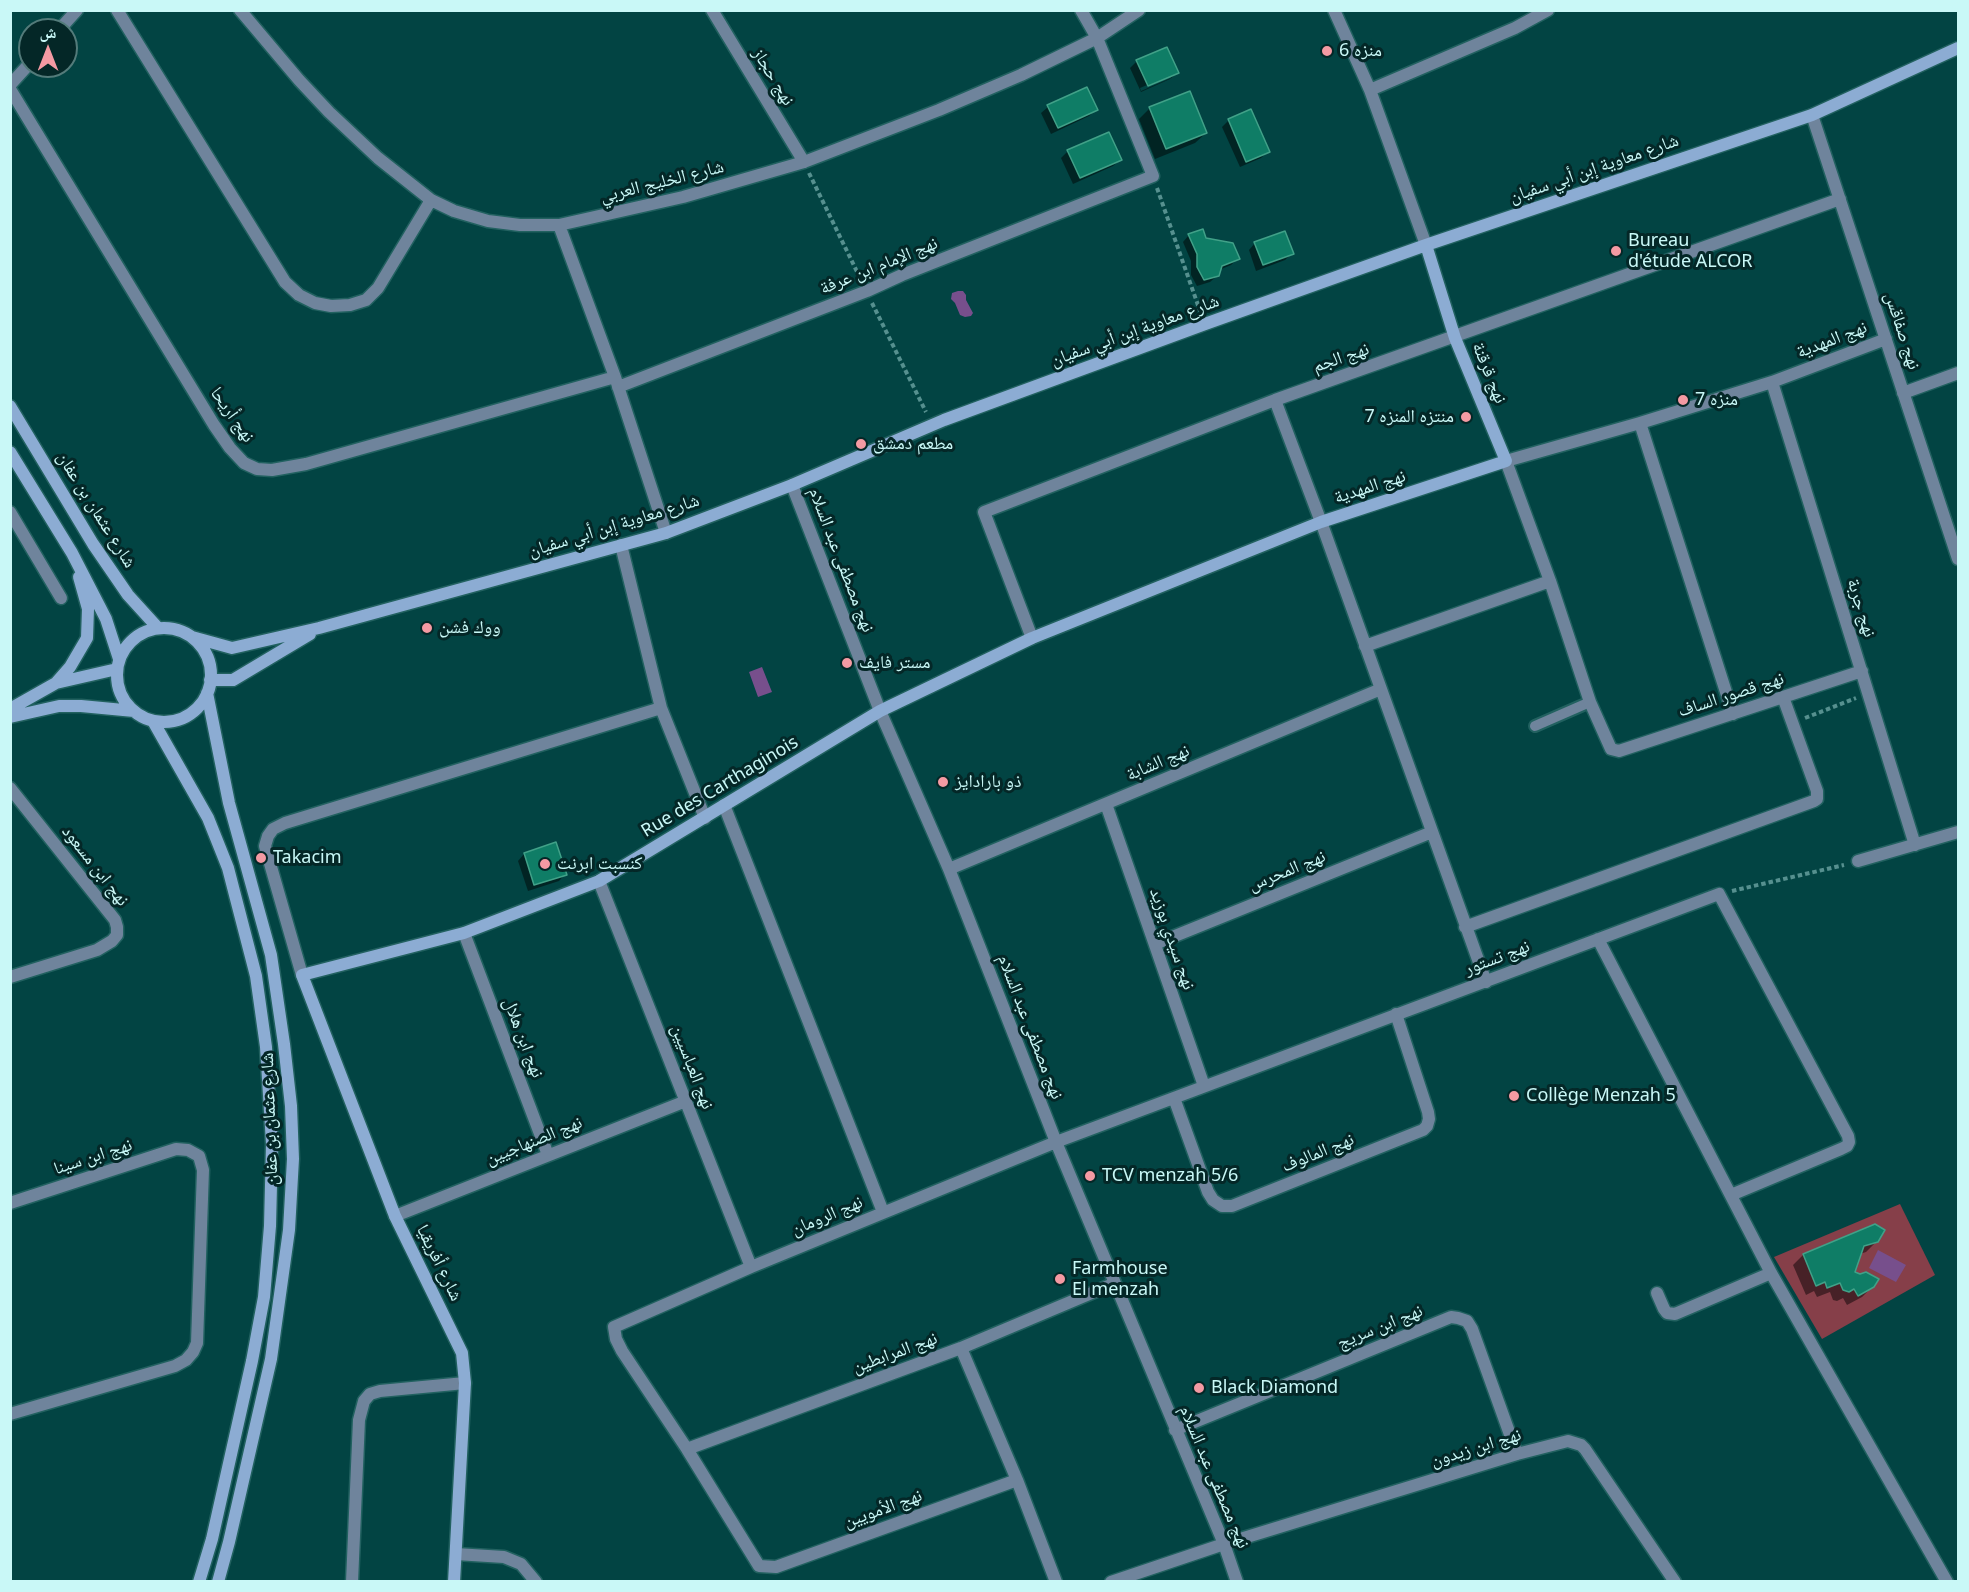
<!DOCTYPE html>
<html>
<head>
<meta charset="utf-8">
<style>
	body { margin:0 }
	#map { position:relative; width:1969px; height:1592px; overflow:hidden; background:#024443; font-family:"Noto Sans","Noto Naskh Arabic",sans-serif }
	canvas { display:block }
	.frame { position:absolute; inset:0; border:12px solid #c9f8f7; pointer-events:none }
	.north { position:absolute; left:18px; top:18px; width:60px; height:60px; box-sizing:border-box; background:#042727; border:2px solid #537b7a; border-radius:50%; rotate:0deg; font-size:16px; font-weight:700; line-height:24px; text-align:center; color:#c9f8f7 }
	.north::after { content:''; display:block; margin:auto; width:21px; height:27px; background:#f49aa3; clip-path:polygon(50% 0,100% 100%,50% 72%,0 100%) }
</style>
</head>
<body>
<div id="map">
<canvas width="1969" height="1592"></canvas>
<div class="frame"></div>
<div class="north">ش</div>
</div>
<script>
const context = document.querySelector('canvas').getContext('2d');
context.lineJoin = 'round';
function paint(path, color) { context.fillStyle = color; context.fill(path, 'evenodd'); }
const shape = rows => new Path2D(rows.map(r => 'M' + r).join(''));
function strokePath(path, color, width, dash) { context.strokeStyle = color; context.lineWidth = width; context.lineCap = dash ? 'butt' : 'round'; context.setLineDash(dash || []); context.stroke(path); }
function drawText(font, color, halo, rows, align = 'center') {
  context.font = font + ' "Noto Sans","Noto Naskh Arabic",sans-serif'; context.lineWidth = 6; context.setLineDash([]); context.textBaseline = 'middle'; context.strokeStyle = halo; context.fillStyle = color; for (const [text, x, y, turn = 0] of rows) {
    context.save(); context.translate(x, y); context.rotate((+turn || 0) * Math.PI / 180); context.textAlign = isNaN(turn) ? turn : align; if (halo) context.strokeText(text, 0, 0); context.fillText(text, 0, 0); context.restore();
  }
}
const green = shape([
	[1900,1204,1935,1275,1822,1339,1774,1257]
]);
const water = shape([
	[958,291,963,291,966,295,966,300,973,313,971,316,965,317,960,315,955,303,951,299,952,293],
	[762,667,772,692,758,697,749,672],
	[1878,1250,1906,1265,1896,1282,1869,1268]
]);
const shadow = shape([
	[1137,61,1177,73,1170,79,1141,92,1130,68],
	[1171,75,1171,78,1141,91,1140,88],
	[1048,107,1096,110,1089,116,1051,134,1041,113],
	[1150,108,1206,133,1195,143,1155,159,1139,119],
	[1229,120,1268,151,1261,158,1240,167,1222,127],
	[1068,151,1120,160,1113,166,1073,184,1061,158],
	[1189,235,1205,240,1238,258,1231,265,1219,270,1217,276,1210,282,1197,286,1191,275,1191,261,1183,242],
	[1255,243,1292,253,1285,260,1256,271,1249,250],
	[524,854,565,874,559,881,528,891,518,861],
	[1875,1225,1877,1241,1866,1252,1860,1254,1853,1273,1873,1286,1862,1297,1847,1305,1843,1298,1837,1301,1833,1300,1830,1292,1817,1297,1814,1291,1806,1295,1793,1265,1803,1255]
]);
const building = shape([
	[1167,47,1179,73,1148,86,1136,60,1167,47],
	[1087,87,1098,110,1058,128,1047,105,1087,87],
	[1190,91,1207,133,1166,149,1149,107,1190,91],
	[1251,109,1270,152,1246,162,1228,119,1251,109],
	[1109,132,1122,160,1080,178,1067,150,1109,132],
	[1203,229,1206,238,1233,243,1240,259,1222,266,1219,276,1204,280,1197,267,1197,254,1188,234,1203,229],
	[1285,231,1294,254,1263,265,1254,242,1285,231],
	[556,842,567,875,534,885,524,853,556,842],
	[1875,1224,1885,1230,1878,1242,1864,1246,1855,1272,1860,1274,1866,1272,1879,1279,1874,1287,1858,1296,1854,1289,1849,1292,1843,1290,1840,1283,1827,1288,1825,1282,1816,1286,1803,1254,1875,1224]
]);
const path = shape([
	[809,173,861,280],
	[1157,188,1200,311],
	[872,303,926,412],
	[1805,718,1856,698],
	[1732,891,1844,865]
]);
const lane = shape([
	[1535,726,1590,702]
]);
const street = shape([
	[117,10,285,282,299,295,315,303,331,306,350,305,366,300,378,288,431,200],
	[240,10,299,80,329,112,378,158,431,200,454,211,488,221,520,225,559,225,683,197,804,162,939,110,1021,75,1097,38,1139,10],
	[712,10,804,162],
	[1334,10,1370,90,1426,245],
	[59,30,77,10],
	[10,85,30,63],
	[10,89,214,425,230,448,244,463,257,469,272,470,306,464,615,377],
	[1370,90,1515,28,1548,10],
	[1812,115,1958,559],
	[559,225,615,377,666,533],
	[1772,382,1915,845],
	[618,387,867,291,902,275,1153,176,1097,38,1081,10],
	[1903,393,1958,373],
	[1275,400,1324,530,1486,982],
	[1640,423,1733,714],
	[792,485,880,711,949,869,1056,1142,1224,1544,1237,1582],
	[10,512,61,598],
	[621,545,661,708,705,818],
	[1032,638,984,512,1275,400,1840,199],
	[1365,646,1550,581],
	[1862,671,1619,751,1611,749,1590,702,1550,581,1506,461,1640,423,1772,382,1886,339],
	[10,788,115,920,117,927,117,935,112,941,97,950,10,977],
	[1106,804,1204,1086],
	[724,805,883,1212],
	[1858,861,1958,832],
	[949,869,1381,689],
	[599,881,751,1267],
	[1465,927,1814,801,1817,799,1817,791,1783,697],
	[464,933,548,1155],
	[1598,939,1771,1273,1947,1582],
	[1155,944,1432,832],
	[302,975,265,846,268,836,273,829,285,823,661,708],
	[1174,1098,1208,1192,1213,1200,1222,1206,1232,1206,1423,1130,1427,1126,1429,1119,1428,1112,1396,1014],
	[10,1203,176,1149,188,1150,199,1156,203,1170,197,1343,193,1352,186,1360,175,1366,10,1414],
	[395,1216,686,1101],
	[1657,1293,1664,1309,1667,1313,1675,1314,1771,1273],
	[961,1348,1017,1480,1056,1582],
	[1175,1430,1451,1317,1458,1318,1467,1321,1472,1329,1517,1454],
	[687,1449,961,1348,1113,1284],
	[1017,1480,776,1567,759,1566,687,1449,622,1351,616,1339,614,1327,751,1267,1056,1142,1719,894,1848,1136,1849,1142,1847,1146,1841,1149,1731,1195],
	[456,1554,504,1557,521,1564,536,1582],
	[352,1582,359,1420,364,1401,370,1394,380,1391,465,1383],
	[1111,1582,1224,1544,1517,1454,1568,1441,1581,1445,1585,1449,1675,1582]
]);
const secondary = shape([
	[10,406,93,544,128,595,158,628],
	[10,452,72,553,106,619,119,659],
	'117 675a47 47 0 1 1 94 0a47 47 0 1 1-94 0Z',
	[192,637,232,648,319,628,666,533,792,485,944,420,1205,324,1426,245,1812,115,1958,48],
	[210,680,233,680,310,634],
	[56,683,70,667,87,638,88,609,79,577],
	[207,693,229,803,271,955,284,1044,291,1106,293,1159,289,1230,271,1359,229,1542,218,1582],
	[10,709,56,683,117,669],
	[10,717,59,706,81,706,134,711],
	[153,721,208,818,228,868,256,976,266,1047,272,1144,270,1226,264,1297,252,1361,212,1539,199,1582],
	[454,1582,465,1383,462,1353,395,1216,302,975,464,933,599,881,880,711,1032,638,1321,522,1506,461,1455,338,1426,245]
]);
const markers = [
	[1327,51,6,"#f49aa3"],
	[1616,251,6,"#f49aa3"],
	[1683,400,6,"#f49aa3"],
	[1466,417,6,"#f49aa3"],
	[861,444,6,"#f49aa3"],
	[427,628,6,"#f49aa3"],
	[847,663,6,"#f49aa3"],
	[943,782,6,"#f49aa3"],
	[261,858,6,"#f49aa3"],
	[545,864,6,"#f49aa3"],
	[1514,1096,6,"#f49aa3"],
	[1090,1176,6,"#f49aa3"],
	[1060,1279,6,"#f49aa3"],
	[1199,1388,6,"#f49aa3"]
];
const poiNames = [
	["منزه 6",1339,51],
	["Bureau",1628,241],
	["d'étude ALCOR",1628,262],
	["منزه 7",1695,400],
	["منتزه المنزه 7",1454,417,"right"],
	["مطعم دمشق",873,444],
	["ووك فشن",439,628],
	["مستر فايف",859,663],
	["ذو بارادايز",955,782],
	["Takacim",273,858],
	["كنسبت ابرنت",557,864],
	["Collège Menzah 5",1526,1096],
	["TCV menzah 5/6",1102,1176],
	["Farmhouse",1072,1269],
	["El menzah",1072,1290],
	["Black Diamond",1211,1388]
];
const streetNames = [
	["نهج حجاز",773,77,59],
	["شارع معاوية إبن أبي سفيان",1594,169,-19],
	["شارع الخليج العربي",662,182,-14],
	["نهج الإمام ابن عرفة",879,266,-22],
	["شارع معاوية إبن أبي سفيان",1135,331,-20],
	["نهج صفاقس",1902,331,72],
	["نهج المهدية",1832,340,-21],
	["نهج الجم",1341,358,-19],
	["نهج قرقنة",1489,373,68],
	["نهج أريحا",232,415,55],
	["نهج المهدية",1370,487,-18],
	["شارع عثمان بن عفان",96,510,58],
	["شارع معاوية إبن أبي سفيان",614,526,-17],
	["نهج مصطفى عبد السلام",841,560,69],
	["نهج جربة",1861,608,73],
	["نهج قصور الساف",1731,695,-18],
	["نهج الشابة",1158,763,-23],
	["Rue des Carthaginois",720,787,-31],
	["نهج ابن مسعود",95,866,52],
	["نهج المحرس",1287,871,-22],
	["نهج سيدي بوزيد",1172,939,71],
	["نهج تستور",1497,958,-21],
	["نهج مصطفى عبد السلام",1030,1027,69],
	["نهج ابن هلال",523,1038,69],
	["نهج العباسيين",692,1067,69],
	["شارع عثمان بن عفان",270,1119,-92],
	["نهج الصنهاجيين",534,1141,-22],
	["نهج المالوف",1318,1153,-22],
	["نهج ابن سينا",93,1157,-18],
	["نهج الرومان",827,1216,-23],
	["شارع أفريقيا",439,1263,64],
	["نهج ابن سريج",1380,1327,-22],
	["نهج المرابطين",895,1353,-20],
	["نهج ابن زيدون",1476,1448,-17],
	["نهج مصطفى عبد السلام",1214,1477,67],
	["نهج الأمويين",883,1509,-20]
];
paint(green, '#863f49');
paint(water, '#774f8c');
paint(shadow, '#0007');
paint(building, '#0f7d66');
strokePath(building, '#41a188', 1.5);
strokePath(lane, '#226160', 14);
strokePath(street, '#226160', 15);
strokePath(secondary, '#226160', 15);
strokePath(path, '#56908f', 4, [4.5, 3]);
strokePath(lane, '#6f849c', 10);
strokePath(street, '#6f849c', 12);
strokePath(secondary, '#8cacd3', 12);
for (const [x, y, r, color] of markers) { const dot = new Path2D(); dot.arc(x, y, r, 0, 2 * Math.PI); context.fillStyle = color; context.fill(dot); strokePath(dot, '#042727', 2); }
drawText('18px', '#c9f8f7', '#042727', poiNames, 'left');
drawText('18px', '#c9f8f7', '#042727', streetNames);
</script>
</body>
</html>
